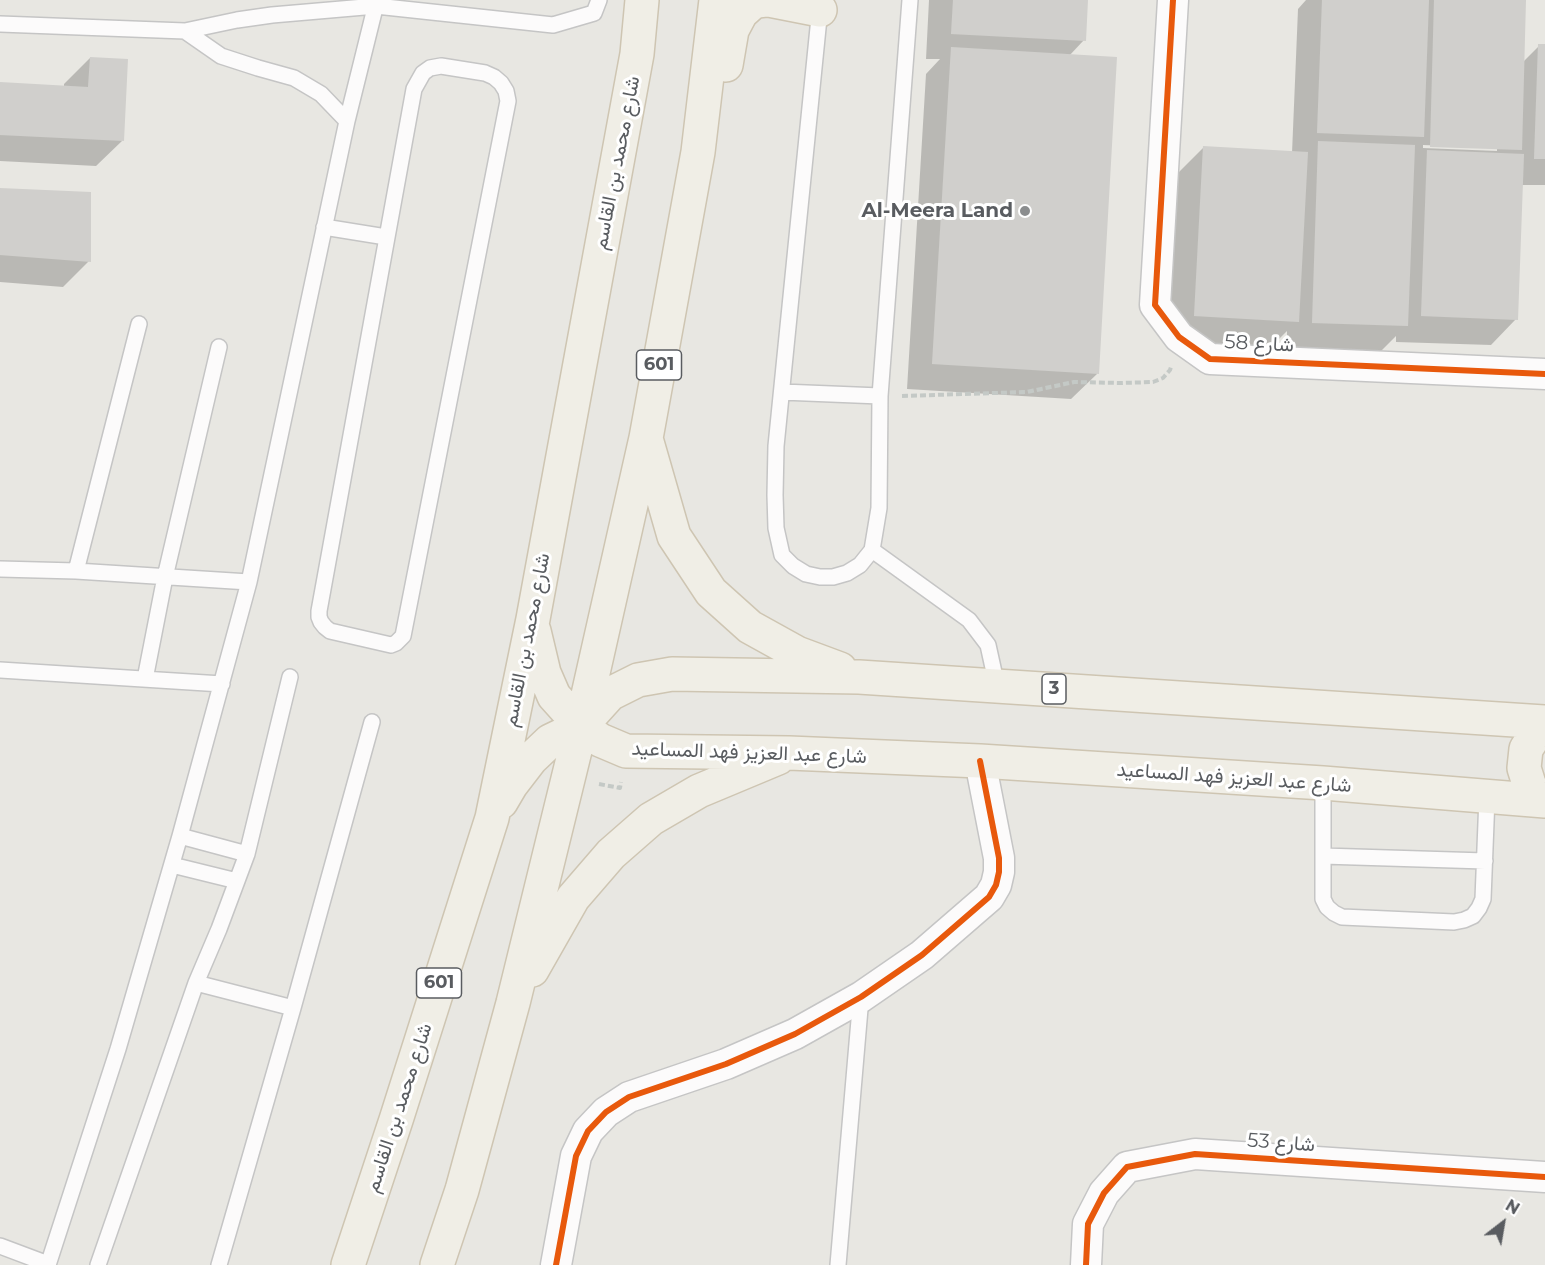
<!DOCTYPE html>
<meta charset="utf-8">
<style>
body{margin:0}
#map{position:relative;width:1545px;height:1265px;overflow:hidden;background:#e8e7e2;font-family:Montserrat,sans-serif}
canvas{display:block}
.north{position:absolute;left:1473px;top:1193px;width:60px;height:60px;-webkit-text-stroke:4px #fff;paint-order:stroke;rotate:31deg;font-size:16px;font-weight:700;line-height:24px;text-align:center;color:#595c60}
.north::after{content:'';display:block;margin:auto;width:21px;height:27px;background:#595c60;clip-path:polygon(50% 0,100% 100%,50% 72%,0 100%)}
</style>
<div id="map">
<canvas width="1545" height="1265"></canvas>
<div class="north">N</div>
</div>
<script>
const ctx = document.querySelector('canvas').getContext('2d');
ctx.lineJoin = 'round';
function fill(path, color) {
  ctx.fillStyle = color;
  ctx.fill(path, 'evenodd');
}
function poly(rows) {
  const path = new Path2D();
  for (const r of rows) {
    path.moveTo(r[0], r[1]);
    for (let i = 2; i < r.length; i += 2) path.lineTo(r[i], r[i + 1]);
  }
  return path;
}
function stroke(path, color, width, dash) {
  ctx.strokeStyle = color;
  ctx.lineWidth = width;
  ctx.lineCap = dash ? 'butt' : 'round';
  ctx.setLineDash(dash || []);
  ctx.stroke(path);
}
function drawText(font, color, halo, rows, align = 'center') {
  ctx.font = font + ' Montserrat,Vazirmatn,sans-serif';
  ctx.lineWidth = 6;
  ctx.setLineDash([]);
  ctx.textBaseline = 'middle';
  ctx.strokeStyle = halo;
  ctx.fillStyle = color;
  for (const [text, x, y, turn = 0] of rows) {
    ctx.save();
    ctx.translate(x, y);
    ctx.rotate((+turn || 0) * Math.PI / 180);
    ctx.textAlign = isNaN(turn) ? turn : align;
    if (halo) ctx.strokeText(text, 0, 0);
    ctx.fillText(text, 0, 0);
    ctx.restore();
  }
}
fill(poly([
 [929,0,1086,0,1084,40,1069,56,1097,374,1071,399,907,389,926,74,940,59,926,59],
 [1306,0,1524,0,1523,62,1539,46,1545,46,1545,185,1521,185,1516,319,1491,345,1396,342,1396,336,1381,351,1287,348,1287,331,1271,347,1169,341,1178,173,1204,147,1292,153,1298,9],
 [1423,145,1497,148,1497,151,1423,148],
 [90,58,122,141,96,166,0,161,0,83,64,87,64,84],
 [0,189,89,261,63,287,0,282]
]), '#0003');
fill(poly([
 [953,0,1088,0,1086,41,951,34],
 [1322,0,1429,0,1424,137,1317,133],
 [1434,0,1526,0,1522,150,1430,147],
 [1538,44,1545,44,1545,159,1534,159],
 [951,47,1117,57,1099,374,932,364],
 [90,57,128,59,124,141,0,135,0,82,88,87],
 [1318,141,1415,145,1408,326,1312,323],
 [1203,146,1308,152,1299,322,1194,316],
 [1427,150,1524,154,1518,320,1421,316],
 [0,188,91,192,91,262,0,255]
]), '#d0cfcc');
const service = poly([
 [820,8,776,446,775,495,776,528,782,555,793,566,806,574,820,577,833,577,847,573,860,565,872,550,879,508,880,396,910,0],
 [0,24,185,31,237,20,272,15,376,6,553,25,594,13,599,0],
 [185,31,221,56,258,68,294,78,321,94,347,121],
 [441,66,485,73,494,77,501,83,506,91,508,101,403,636,396,643,391,645,330,631,325,627,321,622,319,617,319,611,414,89,423,73,430,68,441,66],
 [324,227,386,237],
 [782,392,880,396],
 [872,550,969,620,988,645,997,686],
 [0,569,76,571,249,582],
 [76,571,139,324],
 [0,670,222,684],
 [145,679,165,577,219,347],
 [1323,783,1323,899,1327,907,1334,913,1342,917,1454,922,1464,920,1473,916,1479,908,1483,899,1487,797],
 [180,836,247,854],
 [1323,856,1485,861],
 [172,865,237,881],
 [196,983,293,1008],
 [0,1246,48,1264],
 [48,1265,118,1049,180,836,249,582,347,121,377,0],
 [98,1265,196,983,219,929,247,854,290,677],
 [219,1265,293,1008,372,722],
 [838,1265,861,997]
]);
const minor = poly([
 [1173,0,1155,305,1179,337,1210,359,1545,374],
 [556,1265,576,1156,588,1131,606,1112,629,1097,726,1064,795,1034,861,997,922,955,989,897,996,885,999,872,999,858,980,761],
 [1086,1265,1088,1224,1104,1193,1127,1167,1195,1154,1545,1177]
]);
const primary = poly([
 [769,0,820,10],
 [726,65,732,30,741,13,751,4,757,1,766,0],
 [647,442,674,536,711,592,750,627,797,653,840,669],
 [534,631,544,673,554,696,581,726,600,740,626,751,789,753,980,761,1323,783,1545,801],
 [1544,801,1530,787,1524,768,1526,749,1537,732,1545,728],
 [501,802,511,785,531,759,550,741,581,726,610,694,638,680,672,674,859,677,1545,722],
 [532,970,573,898,611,854,651,819,699,791,778,758],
 [348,1265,396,1120,492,818,533,619,637,54,642,0],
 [437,1265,462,1190,513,1003,581,726,646,438,698,152,716,0]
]);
stroke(service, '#c5c5c5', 18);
stroke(minor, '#c5c5c5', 33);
stroke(primary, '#cec5b2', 36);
stroke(poly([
 [902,396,1027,392,1074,382,1121,383,1153,382,1163,378,1170,370,1171,367],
 [599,784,620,788,621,782]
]), '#c4c9c6', 4, [6, 3]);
stroke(service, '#fcfbfb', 15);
stroke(minor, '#fcfbfb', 30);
stroke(primary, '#f0eee6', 33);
stroke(poly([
 [1173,0,1155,305,1179,337,1210,359,1545,374],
 [556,1265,576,1156,588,1131,606,1112,629,1097,726,1064,795,1034,861,997,922,955,989,897,996,885,999,872,999,858,980,761],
 [1086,1265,1088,1224,1104,1193,1127,1167,1195,1154,1545,1177]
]), '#e8590c', 6);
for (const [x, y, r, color] of [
 [1025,211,6,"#8b8d8e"]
]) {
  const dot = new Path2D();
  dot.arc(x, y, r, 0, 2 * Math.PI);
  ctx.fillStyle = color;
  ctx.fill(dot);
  stroke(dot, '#fff', 2);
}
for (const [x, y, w] of [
 [659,365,45],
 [1054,689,24],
 [439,983,45]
]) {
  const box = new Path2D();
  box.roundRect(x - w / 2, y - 15, w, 30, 4.5);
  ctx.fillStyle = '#fff';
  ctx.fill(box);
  stroke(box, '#595c60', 1.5);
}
drawText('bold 18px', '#595c60', null, [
 ["601",659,365],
 ["3",1054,689],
 ["601",439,983]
]);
drawText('20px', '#595c60', '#fff', [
 ["شارع محمد بن القاسم",617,163,-79],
 ["شارع 58",1259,344,3],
 ["شارع محمد بن القاسم",527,640,-79],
 ["شارع عبد العزيز فهد المساعيد",749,753,2],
 ["شارع عبد العزيز فهد المساعيد",1234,778,4],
 ["شارع محمد بن القاسم",399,1108,-72],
 ["شارع 53",1281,1143,4]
]);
drawText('bold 20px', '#595c60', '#fff', [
 ["Al-Meera Land",1013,211]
], 'right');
</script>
